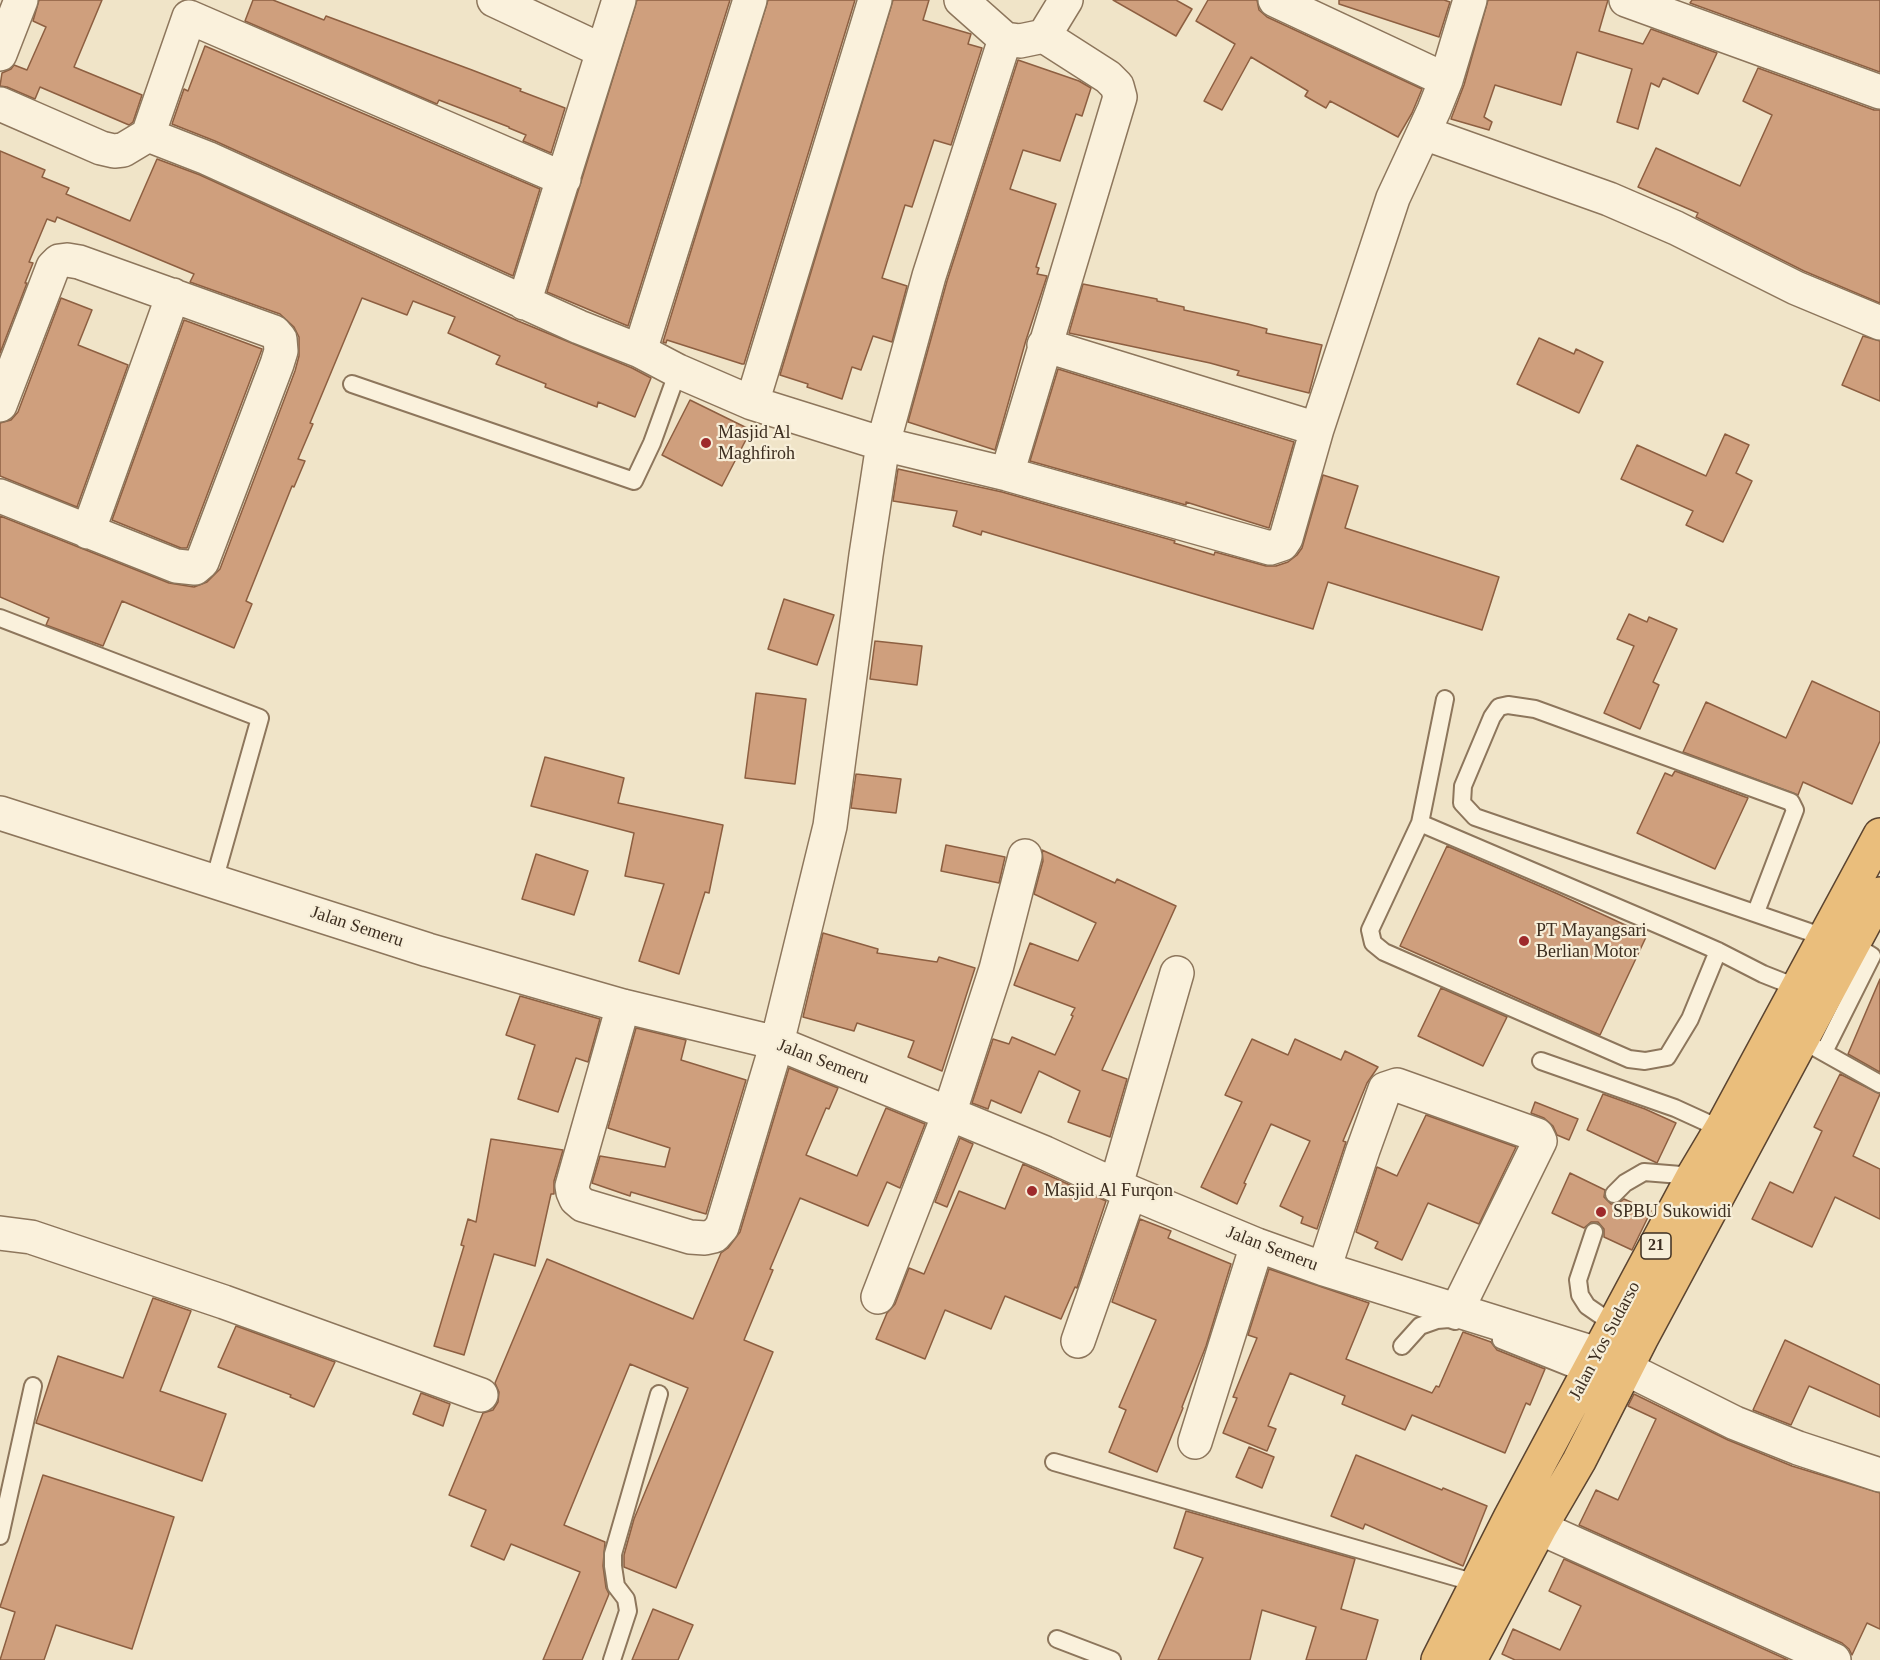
<!DOCTYPE html>
<style>
body{margin:0}
canvas{display:block;background:#f0e4c8}
</style>
<canvas width="1880" height="1660"></canvas>
<script>
const ctx = document.querySelector('canvas').getContext('2d');
ctx.lineJoin = 'round';
function fill(path, color) {
  ctx.fillStyle = color;
  ctx.fill(path, 'evenodd');
}
function poly(rows) {
  const path = new Path2D();
  for (const r of rows) {
    path.moveTo(r[0], r[1]);
    for (let i = 2; i < r.length; i += 2) path.lineTo(r[i], r[i + 1]);
  }
  return path;
}
function stroke(path, color, width, dash) {
  ctx.strokeStyle = color;
  ctx.lineWidth = width;
  ctx.lineCap = dash ? 'butt' : 'round';
  ctx.setLineDash(dash || []);
  ctx.stroke(path);
}
function drawText(font, color, halo, rows, align = 'center') {
  ctx.font = font + ' "Times New Roman",serif';
  ctx.lineWidth = 4.5;
  ctx.setLineDash([]);
  ctx.textBaseline = 'middle';
  ctx.strokeStyle = halo;
  ctx.fillStyle = color;
  for (const [text, x, y, turn = 0] of rows) {
    ctx.save();
    ctx.translate(x, y);
    ctx.rotate((+turn || 0) * Math.PI / 180);
    ctx.textAlign = isNaN(turn) ? turn : align;
    if (halo) ctx.strokeText(text, 0, 0);
    ctx.fillText(text, 0, 0);
    ctx.restore();
  }
}
const building = poly([
 [39,0,102,0,74,67,142,95,133,122,129,125,40,87,35,99,7,87,0,86,2,73,11,69,14,65,27,70,46,27,33,21,39,0],
 [253,0,273,0,324,20,326,16,472,70,521,89,520,91,565,108,551,153,523,141,526,135,509,128,509,127,439,100,437,104,245,21,253,0],
 [637,0,730,0,628,326,547,292,637,0],
 [768,0,855,0,744,364,742,364,667,340,666,343,663,342,768,0],
 [893,0,929,0,923,20,971,34,968,44,982,48,951,145,934,140,912,207,905,205,882,278,907,286,892,342,873,336,861,370,852,367,842,399,807,387,808,384,780,375,893,0],
 [1113,0,1176,0,1192,9,1176,36,1113,0],
 [1208,0,1257,0,1259,10,1267,17,1422,89,1412,113,1398,137,1330,101,1326,108,1305,96,1308,91,1251,57,1222,110,1204,101,1235,44,1196,21,1208,0],
 [1339,0,1444,0,1450,2,1439,37,1339,4,1339,0],
 [1488,0,1608,0,1599,31,1643,44,1651,29,1717,53,1698,94,1663,78,1659,87,1651,83,1638,129,1617,122,1632,69,1577,52,1561,105,1495,85,1484,117,1492,122,1489,130,1451,119,1464,85,1488,0],
 [1692,0,1880,0,1880,72,1690,3,1692,0],
 [205,46,540,189,513,276,215,141,172,124,184,89,188,91,205,46],
 [1018,60,1079,81,1091,88,1082,116,1076,114,1060,161,1023,150,1010,189,1056,204,1036,267,1039,268,1037,274,1047,276,1026,340,995,450,908,422,947,281,1018,60],
 [1758,68,1874,110,1880,110,1880,303,1804,271,1696,217,1698,213,1638,187,1656,148,1740,186,1772,115,1743,101,1758,68],
 [0,151,45,170,42,177,69,188,66,194,130,221,157,159,200,175,518,321,632,368,651,378,635,417,598,402,597,407,545,387,546,384,496,364,500,356,448,333,455,317,413,301,407,315,362,298,310,423,313,424,298,459,305,461,294,487,292,486,246,601,252,604,234,648,122,601,103,646,46,625,49,618,0,597,0,516,169,583,194,587,207,582,220,569,295,371,299,356,299,337,294,327,280,314,190,282,194,274,57,217,55,222,47,219,29,262,33,263,25,283,27,283,0,353,0,151],
 [1083,284,1157,299,1157,301,1184,307,1184,310,1248,324,1267,329,1266,333,1322,345,1309,393,1237,375,1239,371,1210,363,1069,333,1083,284],
 [61,298,92,310,78,345,128,365,77,507,0,476,0,423,11,420,18,412,61,298],
 [184,320,262,349,187,548,181,548,112,520,184,320],
 [1863,336,1880,341,1880,401,1842,385,1863,336],
 [1539,338,1574,354,1576,349,1603,362,1579,413,1517,384,1539,338],
 [1058,369,1294,442,1269,528,1186,502,1186,505,1030,461,1058,369],
 [690,400,751,430,722,486,662,455,690,400],
 [1725,434,1749,445,1736,473,1752,481,1723,542,1686,525,1693,511,1621,479,1637,445,1706,476,1725,434],
 [898,469,1002,492,1175,541,1174,543,1214,555,1215,552,1266,566,1276,566,1288,562,1297,555,1302,548,1323,475,1358,486,1345,528,1499,577,1482,630,1328,582,1313,629,982,531,981,535,953,526,957,511,893,501,898,469],
 [784,599,834,615,817,665,768,649,784,599],
 [1629,614,1647,622,1649,617,1677,629,1653,682,1659,685,1640,729,1604,713,1634,646,1617,639,1629,614],
 [875,641,922,646,917,685,870,679,875,641],
 [1812,681,1880,712,1880,741,1852,804,1803,782,1798,795,1683,752,1706,702,1786,738,1812,681],
 [756,693,806,699,795,784,745,778,756,693],
 [545,757,624,778,618,803,723,825,709,893,705,892,679,974,639,961,664,884,625,876,634,833,531,806,545,757],
 [1675,771,1748,798,1715,869,1637,833,1665,773,1672,776,1675,771],
 [856,774,901,779,896,813,851,808,856,774],
 [946,845,1005,857,999,883,941,871,946,845],
 [1447,846,1558,894,1647,935,1600,1035,1400,946,1447,846],
 [1042,850,1115,883,1117,879,1176,906,1102,1070,1127,1079,1110,1137,1068,1122,1080,1091,1039,1071,1021,1113,991,1100,988,1109,972,1103,993,1039,1009,1044,1012,1037,1055,1055,1073,1016,1071,1015,1075,1008,1014,985,1030,943,1078,961,1096,923,1034,894,1043,861,1042,850],
 [536,854,588,871,574,915,522,899,536,854],
 [823,933,878,949,877,953,937,962,939,957,975,968,942,1071,908,1057,914,1041,857,1023,854,1031,803,1017,823,933],
 [1880,979,1880,1072,1848,1054,1880,979],
 [1441,988,1507,1017,1483,1066,1418,1036,1441,988],
 [520,996,600,1019,588,1062,576,1058,558,1112,518,1099,535,1045,506,1035,520,996],
 [636,1028,686,1040,681,1060,746,1080,706,1214,631,1192,630,1196,592,1183,600,1156,665,1167,670,1148,608,1128,636,1028],
 [1252,1039,1288,1055,1295,1039,1341,1060,1345,1051,1378,1067,1367,1083,1343,1141,1346,1142,1317,1229,1301,1223,1303,1217,1280,1206,1310,1141,1271,1124,1244,1183,1246,1184,1237,1204,1201,1187,1242,1102,1225,1095,1252,1039],
 [789,1068,838,1088,829,1109,826,1108,806,1155,857,1176,886,1108,925,1124,900,1188,887,1182,868,1226,800,1198,770,1269,773,1270,744,1340,773,1352,676,1588,624,1567,624,1555,634,1519,688,1388,630,1364,564,1525,605,1542,603,1566,606,1588,609,1594,582,1660,543,1660,580,1572,511,1544,504,1560,471,1546,486,1510,449,1495,483,1413,493,1410,498,1402,499,1392,495,1383,547,1259,693,1319,721,1253,728,1248,740,1232,789,1068],
 [1840,1074,1880,1094,1853,1156,1880,1169,1880,1219,1835,1197,1812,1247,1752,1219,1770,1182,1793,1193,1822,1131,1814,1127,1840,1074],
 [1603,1094,1645,1109,1676,1123,1657,1163,1587,1130,1603,1094],
 [1535,1102,1578,1119,1569,1140,1557,1135,1553,1126,1544,1118,1531,1113,1535,1102],
 [1426,1115,1516,1147,1479,1224,1428,1203,1402,1260,1375,1248,1378,1242,1356,1232,1377,1167,1397,1176,1426,1115],
 [960,1138,973,1144,947,1207,935,1202,960,1138],
 [491,1139,563,1150,554,1181,554,1194,551,1194,535,1266,494,1254,464,1355,434,1346,464,1246,461,1245,468,1219,476,1222,491,1139],
 [1023,1164,1106,1201,1077,1288,1075,1287,1061,1319,1005,1296,991,1329,945,1310,925,1359,876,1339,887,1313,895,1304,909,1268,924,1274,959,1191,1005,1209,1023,1164],
 [1570,1173,1605,1190,1604,1197,1611,1204,1617,1204,1624,1199,1651,1211,1632,1250,1604,1237,1604,1229,1598,1222,1591,1222,1584,1228,1552,1213,1570,1173],
 [1140,1219,1171,1231,1168,1238,1231,1264,1206,1346,1182,1407,1183,1408,1157,1472,1109,1452,1126,1410,1119,1407,1156,1320,1112,1302,1140,1219],
 [1269,1269,1369,1303,1346,1359,1432,1393,1436,1386,1439,1387,1463,1332,1491,1342,1497,1350,1545,1369,1530,1405,1526,1403,1505,1453,1412,1415,1405,1430,1342,1404,1345,1396,1290,1373,1268,1426,1276,1429,1267,1451,1223,1433,1237,1398,1233,1397,1257,1338,1248,1335,1269,1269],
 [153,1298,191,1311,160,1391,226,1414,202,1481,36,1423,58,1356,123,1378,153,1298],
 [236,1326,335,1362,314,1407,290,1397,291,1395,218,1367,236,1326],
 [1785,1340,1880,1385,1880,1417,1809,1386,1791,1425,1753,1410,1785,1340],
 [421,1393,450,1404,443,1426,413,1414,421,1393],
 [1634,1394,1728,1440,1792,1466,1880,1493,1880,1629,1867,1623,1852,1655,1849,1649,1842,1643,1579,1525,1596,1490,1618,1500,1656,1419,1628,1406,1634,1394],
 [1249,1447,1274,1457,1262,1488,1236,1477,1249,1447],
 [1356,1455,1442,1490,1443,1488,1487,1506,1463,1566,1365,1524,1363,1529,1331,1516,1356,1455],
 [43,1475,174,1517,132,1649,56,1625,44,1660,0,1660,15,1612,0,1607,43,1475],
 [1186,1511,1355,1559,1341,1609,1378,1620,1366,1660,1306,1660,1316,1627,1262,1610,1250,1660,1158,1660,1203,1558,1174,1548,1186,1511],
 [1564,1559,1788,1660,1515,1660,1502,1654,1513,1629,1560,1650,1581,1606,1549,1591,1564,1559],
 [653,1609,693,1625,678,1660,632,1660,653,1609]
]);
fill(building, '#cf9f7d');
stroke(building, '#8d5f41', 1.5);
const service = poly([
 [352,384,634,481,652,443,678,371],
 [0,618,260,718,214,881],
 [1420,823,1445,699],
 [1756,912,1795,810,1791,802,1535,709,1508,705,1499,707,1492,717,1463,786,1462,803,1475,817,1824,937],
 [1718,951,1690,1019,1667,1057,1645,1061,1629,1059,1384,952,1373,943,1370,930,1420,823,1668,929,1718,951,1763,974,1796,987],
 [1816,1048,1880,1084],
 [1824,1052,1872,956,1853,944],
 [1541,1061,1675,1108,1721,1129],
 [1614,1194,1625,1183,1644,1172,1693,1176],
 [1594,1232,1578,1280,1580,1295,1587,1306,1619,1328],
 [1501,1340,1586,1374],
 [1402,1346,1420,1326,1437,1320,1449,1319,1455,1321],
 [1054,1462,1476,1583],
 [0,1536,33,1386],
 [1057,1639,1112,1660],
 [612,1660,628,1611,626,1599,616,1586,613,1566,613,1554,659,1394]
]);
const minor = poly([
 [494,0,603,51],
 [961,0,1005,39],
 [1275,0,1446,80],
 [1626,0,1880,92],
 [0,54,21,0],
 [0,104,101,148,114,151,123,150,148,135,207,158,579,327,640,351,678,371,752,403,883,444,1007,474,1270,548,1282,544,1286,538,1317,429,1393,198,1434,110,1446,80,1470,0],
 [1424,133,1609,199,1676,228,1796,288,1880,323],
 [148,135,189,17,564,179],
 [524,303,619,0],
 [1044,345,1317,429],
 [640,351,750,0],
 [752,403,875,0],
 [0,405,53,267,59,261,67,260,79,262,274,332,280,339,281,351,277,364,202,562,195,568,176,566,0,496],
 [1007,474,1120,97,1117,86,1108,77,1044,36],
 [88,532,173,295],
 [0,813,428,950,623,1006,777,1043,1045,1153,1130,1192,1257,1245,1324,1269,1597,1354,1735,1423,1798,1448,1880,1475],
 [623,1006,572,1186,573,1192,576,1199,583,1205,690,1237,705,1238,714,1236,722,1227,777,1043,830,826,866,555,883,444,929,276,1005,39,1020,41,1044,36,1066,0],
 [1116,1185,1177,973],
 [0,1233,31,1237,224,1302,481,1395],
 [1324,1269,1363,1150,1385,1089,1397,1085,1537,1135,1540,1141,1457,1310],
 [878,1297,949,1114,996,969,1025,856],
 [1078,1341,1130,1192],
 [1195,1442,1257,1245],
 [1540,1528,1834,1660]
]);
const trunk = poly([
 [1438,1660,1511,1516,1693,1176,1721,1129,1880,835],
 [1470,1660,1540,1528,1579,1461,1641,1339,1880,894]
]);
stroke(service, '#8d765c', 20);
stroke(minor, '#8d765c', 36);
stroke(trunk, '#5b4430', 36);
stroke(service, '#faf1dc', 16);
stroke(minor, '#faf1dc', 33);
stroke(trunk, '#eabe7c', 33);
for (const [x, y, r, color] of [
 [706,443,6,"#9e2a2b"],
 [1524,941,6,"#9e2a2b"],
 [1032,1191,6,"#9e2a2b"],
 [1601,1212,6,"#9e2a2b"]
]) {
  const dot = new Path2D();
  dot.arc(x, y, r, 0, 2 * Math.PI);
  ctx.fillStyle = color;
  ctx.fill(dot);
  stroke(dot, '#f7eed8', 2);
}
for (const [x, y, w] of [
 [1656,1246,30]
]) {
  const box = new Path2D();
  box.roundRect(x - w / 2, y - 13, w, 26, 4.5);
  ctx.fillStyle = '#f7eed8';
  ctx.fill(box);
  stroke(box, '#3d2e20', 1.5);
}
drawText('bold 16px', '#3d2e20', null, [
 ["21",1656,1246]
]);
drawText('18px', '#3d2e20', '#f7eed8', [
 ["Masjid Al",718,433],
 ["Maghfiroh",718,454],
 ["PT Mayangsari",1536,931],
 ["Berlian Motor",1536,952],
 ["Masjid Al Furqon",1044,1191],
 ["SPBU Sukowidi",1613,1212]
], 'left');
drawText('18px', '#3d2e20', '#f7eed8', [
 ["Jalan Semeru",357,927,18],
 ["Jalan Semeru",823,1062,21],
 ["Jalan Semeru",1272,1249,21],
 ["Jalan Yos Sudarso",1605,1341,-62]
]);
</script>
